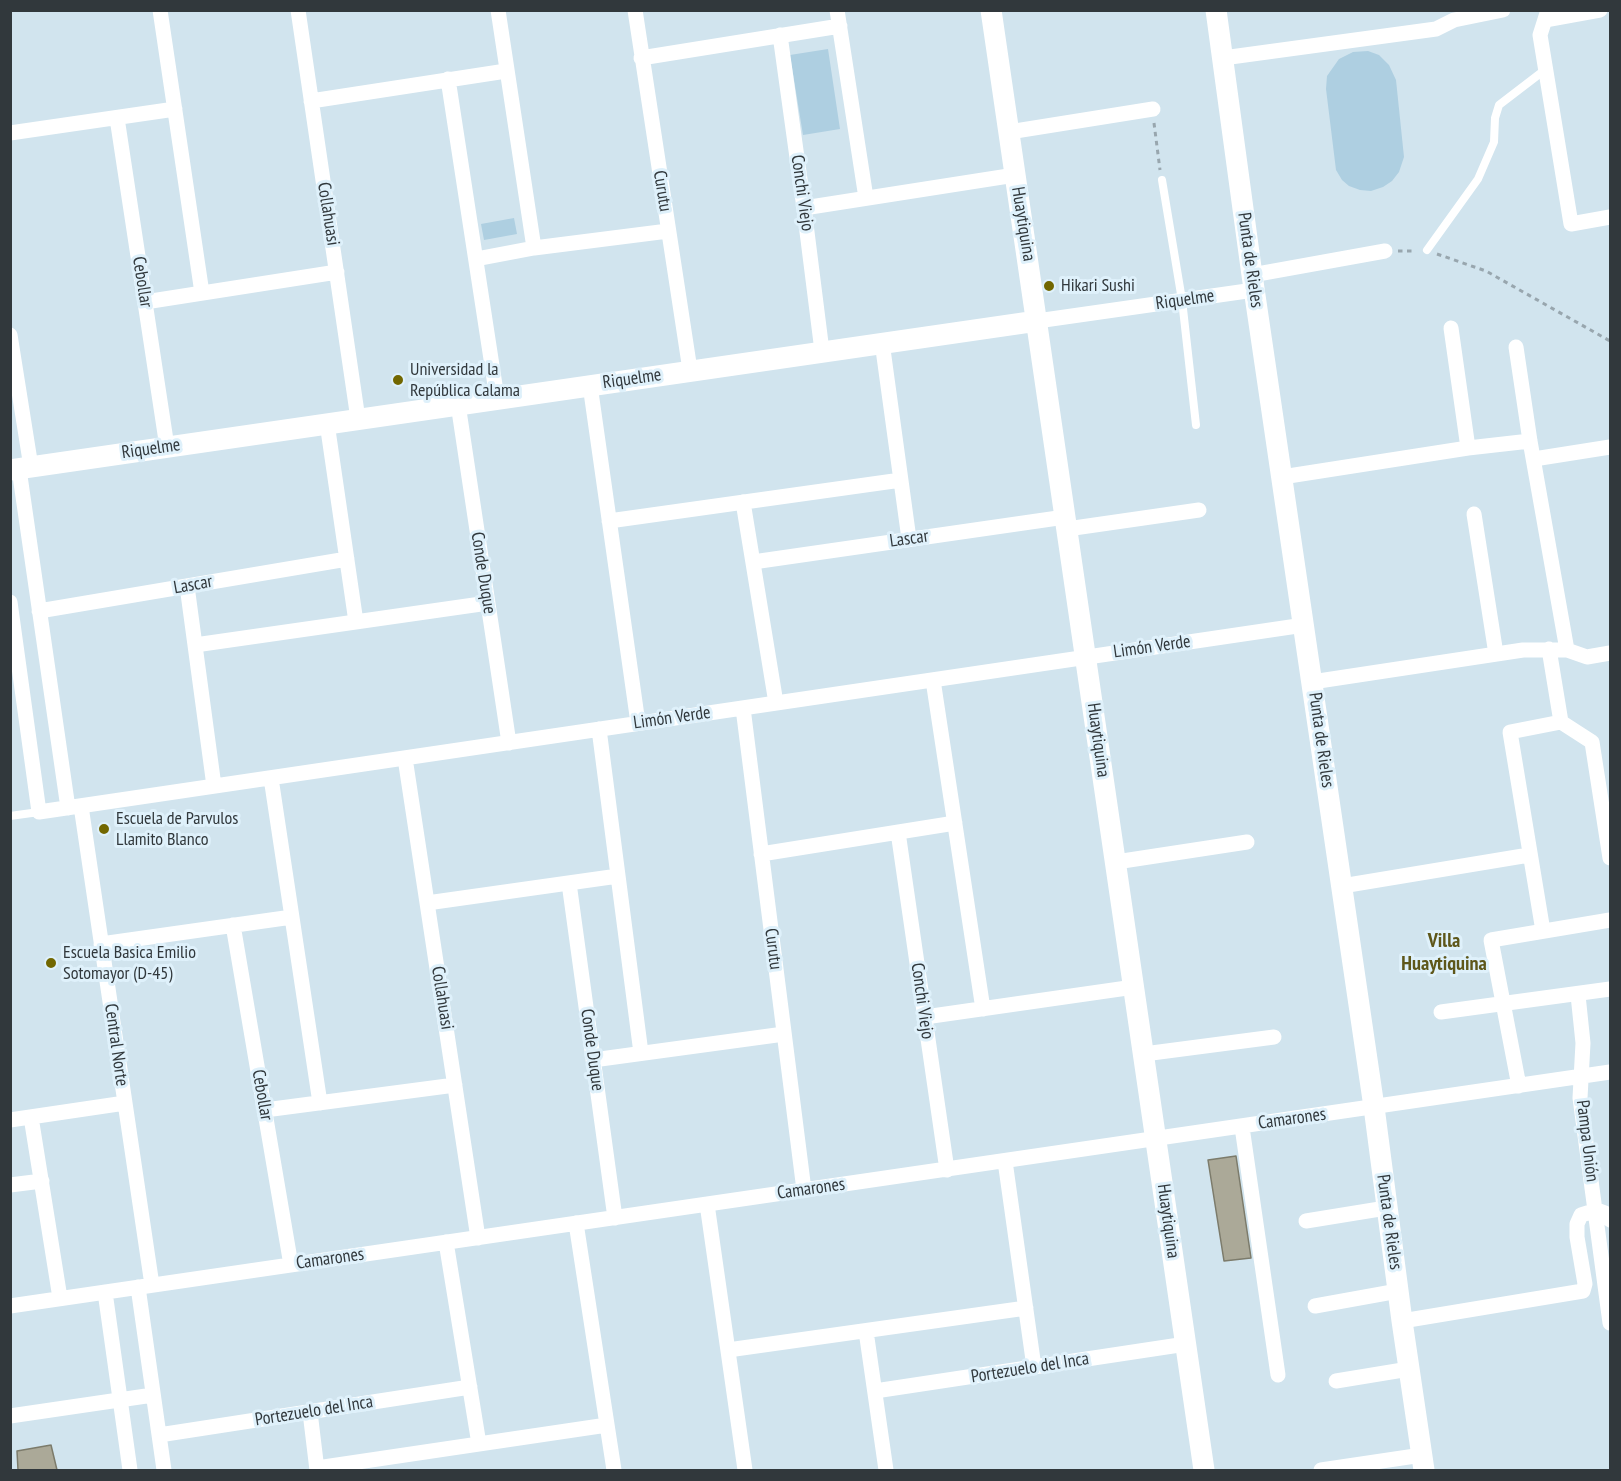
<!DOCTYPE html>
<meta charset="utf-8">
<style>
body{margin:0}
#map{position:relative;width:1621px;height:1481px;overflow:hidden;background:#d1e4ee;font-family:"PT Sans Narrow",sans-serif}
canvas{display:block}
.frame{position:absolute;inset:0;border:12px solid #31383c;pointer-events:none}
</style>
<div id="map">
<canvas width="1621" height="1481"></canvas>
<div class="frame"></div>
</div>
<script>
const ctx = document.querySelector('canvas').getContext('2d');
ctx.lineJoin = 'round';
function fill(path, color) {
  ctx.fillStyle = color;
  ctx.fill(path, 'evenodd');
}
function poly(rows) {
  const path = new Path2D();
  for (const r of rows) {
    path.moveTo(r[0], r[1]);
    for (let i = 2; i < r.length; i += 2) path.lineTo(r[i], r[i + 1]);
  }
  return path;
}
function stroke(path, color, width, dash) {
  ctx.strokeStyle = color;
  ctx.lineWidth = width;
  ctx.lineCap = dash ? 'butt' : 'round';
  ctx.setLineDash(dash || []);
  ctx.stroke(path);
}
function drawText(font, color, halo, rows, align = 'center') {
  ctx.font = font + ' "PT Sans Narrow",sans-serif';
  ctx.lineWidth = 6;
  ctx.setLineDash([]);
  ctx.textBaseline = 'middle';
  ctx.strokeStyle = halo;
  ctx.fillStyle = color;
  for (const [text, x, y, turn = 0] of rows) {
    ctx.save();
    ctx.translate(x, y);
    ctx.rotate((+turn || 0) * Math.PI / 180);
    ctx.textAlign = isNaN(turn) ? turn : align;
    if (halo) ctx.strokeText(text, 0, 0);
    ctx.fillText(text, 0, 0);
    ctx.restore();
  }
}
fill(poly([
 [828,49,840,129,803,135,790,55],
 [1368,51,1379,55,1389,65,1396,80,1404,157,1399,172,1392,181,1383,187,1371,191,1360,190,1349,186,1342,180,1336,170,1326,89,1327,76,1339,59,1353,52],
 [514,218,517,234,484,240,481,224]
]), '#aecfe1');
const building = poly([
 [1236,1156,1251,1258,1224,1261,1208,1160,1236,1156],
 [51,1445,57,1470,18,1470,17,1451,51,1445]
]);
fill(building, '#aba998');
stroke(building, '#7c7b6b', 1.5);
stroke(poly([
 [1154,123,1160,170],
 [1398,251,1416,251],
 [1437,254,1486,271,1610,341]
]), '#98a6ae', 3, [4.5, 4.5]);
stroke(poly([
 [1162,180,1182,300,1196,425],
 [1427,250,1478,179,1494,142,1495,118,1499,105,1546,69],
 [10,816,39,812]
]), '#fff', 8);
stroke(poly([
 [160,10,202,293],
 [298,10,358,419],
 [498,10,534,248],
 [635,10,690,370],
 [837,10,866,198],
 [1548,10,1540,35,1571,224,1610,217],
 [1545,20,1600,10],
 [780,35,804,208,822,351],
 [641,58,840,26],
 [1223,58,1436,29,1454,20,1503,10],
 [448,79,497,398],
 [311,101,506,71],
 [117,118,167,447],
 [1009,132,1153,109],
 [10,133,175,109],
 [804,208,1015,175],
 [476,259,534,248,668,231],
 [1252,275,1385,251],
 [145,302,337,272],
 [1037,321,1254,290],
 [1451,328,1468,448],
 [10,335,31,467],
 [882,342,909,539],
 [1516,347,1530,441,1567,650],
 [590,385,638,723],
 [458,404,509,743],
 [327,423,356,622],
 [1534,459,1610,447],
 [19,469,68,808],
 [1282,477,1468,448,1530,441],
 [743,502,776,703],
 [1474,514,1496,654],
 [609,521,901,480],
 [1067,529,1199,510],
 [753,562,1065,517],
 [187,586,214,786],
 [10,602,39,812,1304,625],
 [39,611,347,559],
 [195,645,488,603],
 [1549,649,1561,722],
 [933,680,983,1009],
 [1312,682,1523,650,1567,650,1587,657,1610,653],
 [743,708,804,1190],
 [599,729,641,1053],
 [405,758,478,1238],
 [271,778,320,1103],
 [81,806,152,1285],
 [898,832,947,1170],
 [761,854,955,823],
 [1116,862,1247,842],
 [569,883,615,1218],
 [1342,886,1529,855],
 [427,903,618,876],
 [233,925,291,1265],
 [1543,931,1510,732,1561,722,1592,742,1610,858],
 [101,944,292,917],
 [1578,995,1583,1043,1580,1098,1610,1323],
 [1441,1012,1610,989],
 [925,1017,1134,987],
 [1144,1054,1274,1037],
 [593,1060,784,1034],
 [1519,1086,1491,940,1610,920],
 [265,1110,455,1085],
 [31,1117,60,1298],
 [10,1120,125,1103],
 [1242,1127,1278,1375],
 [1005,1161,1034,1367],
 [10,1185,42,1181],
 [707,1204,745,1470],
 [1306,1221,1386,1208],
 [576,1223,614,1470],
 [446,1242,479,1444],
 [138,1287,164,1470],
 [105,1292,130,1470],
 [10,1306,1610,1072],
 [1315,1306,1398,1291],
 [1402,1321,1583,1291,1585,1284,1577,1237,1577,1224,1581,1215,1597,1210,1605,1213,1610,1220],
 [866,1331,886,1470],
 [728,1350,1026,1308],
 [1336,1381,1409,1369],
 [875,1391,1186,1344],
 [310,1412,317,1470],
 [10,1416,153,1395],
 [159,1435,470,1387],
 [317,1468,607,1425],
 [1321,1470,1422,1455]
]), '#fff', 15);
stroke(poly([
 [991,10,1204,1470],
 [1216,10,1252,275,1374,1107,1402,1321,1424,1470],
 [10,470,1037,321]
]), '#fff', 21);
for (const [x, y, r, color] of [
 [1049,286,6,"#726700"],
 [398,380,6,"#726700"],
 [104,829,6,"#726700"],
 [51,963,6,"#726700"]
]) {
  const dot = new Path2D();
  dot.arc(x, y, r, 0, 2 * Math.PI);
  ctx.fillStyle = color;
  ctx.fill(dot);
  stroke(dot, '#dff1fb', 2);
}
drawText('18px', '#31383c', '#dff1fb', [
 ["Curutu",662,191,81],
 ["Conchi Viejo",802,193,82],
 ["Collahuasi",328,214,81],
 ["Huaytiquina",1023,224,81],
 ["Punta de Rieles",1250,260,82],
 ["Cebollar",142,282,81],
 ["Riquelme",1185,300,-8],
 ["Riquelme",632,379,-8],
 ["Riquelme",151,449,-8],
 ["Lascar",909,539,-8],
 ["Conde Duque",483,573,81],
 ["Lascar",193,585,-10],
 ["Limón Verde",1152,647,-8],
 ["Limón Verde",672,718,-8],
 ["Huaytiquina",1098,740,82],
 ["Punta de Rieles",1321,740,82],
 ["Curutu",773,949,83],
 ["Collahuasi",442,998,81],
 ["Conchi Viejo",922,1001,82],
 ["Central Norte",116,1045,82],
 ["Conde Duque",592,1050,82],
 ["Cebollar",262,1095,80],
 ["Camarones",1292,1119,-8],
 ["Pampa Unión",1587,1141,83],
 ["Camarones",811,1189,-8],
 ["Huaytiquina",1168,1221,82],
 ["Punta de Rieles",1389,1222,82],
 ["Camarones",330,1259,-8],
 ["Portezuelo del Inca",1030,1368,-9],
 ["Portezuelo del Inca",314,1411,-9]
]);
drawText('18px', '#31383c', '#dff1fb', [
 ["Hikari Sushi",1061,286],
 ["Universidad la",410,370],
 ["República Calama",410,391],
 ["Escuela de Parvulos",116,819],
 ["Llamito Blanco",116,840],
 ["Escuela Basica Emilio",63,953],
 ["Sotomayor (D-45)",63,974]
], 'left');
drawText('bold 20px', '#5e571a', '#dff1fb', [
 ["Villa",1444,941],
 ["Huaytiquina",1444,964]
]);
</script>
